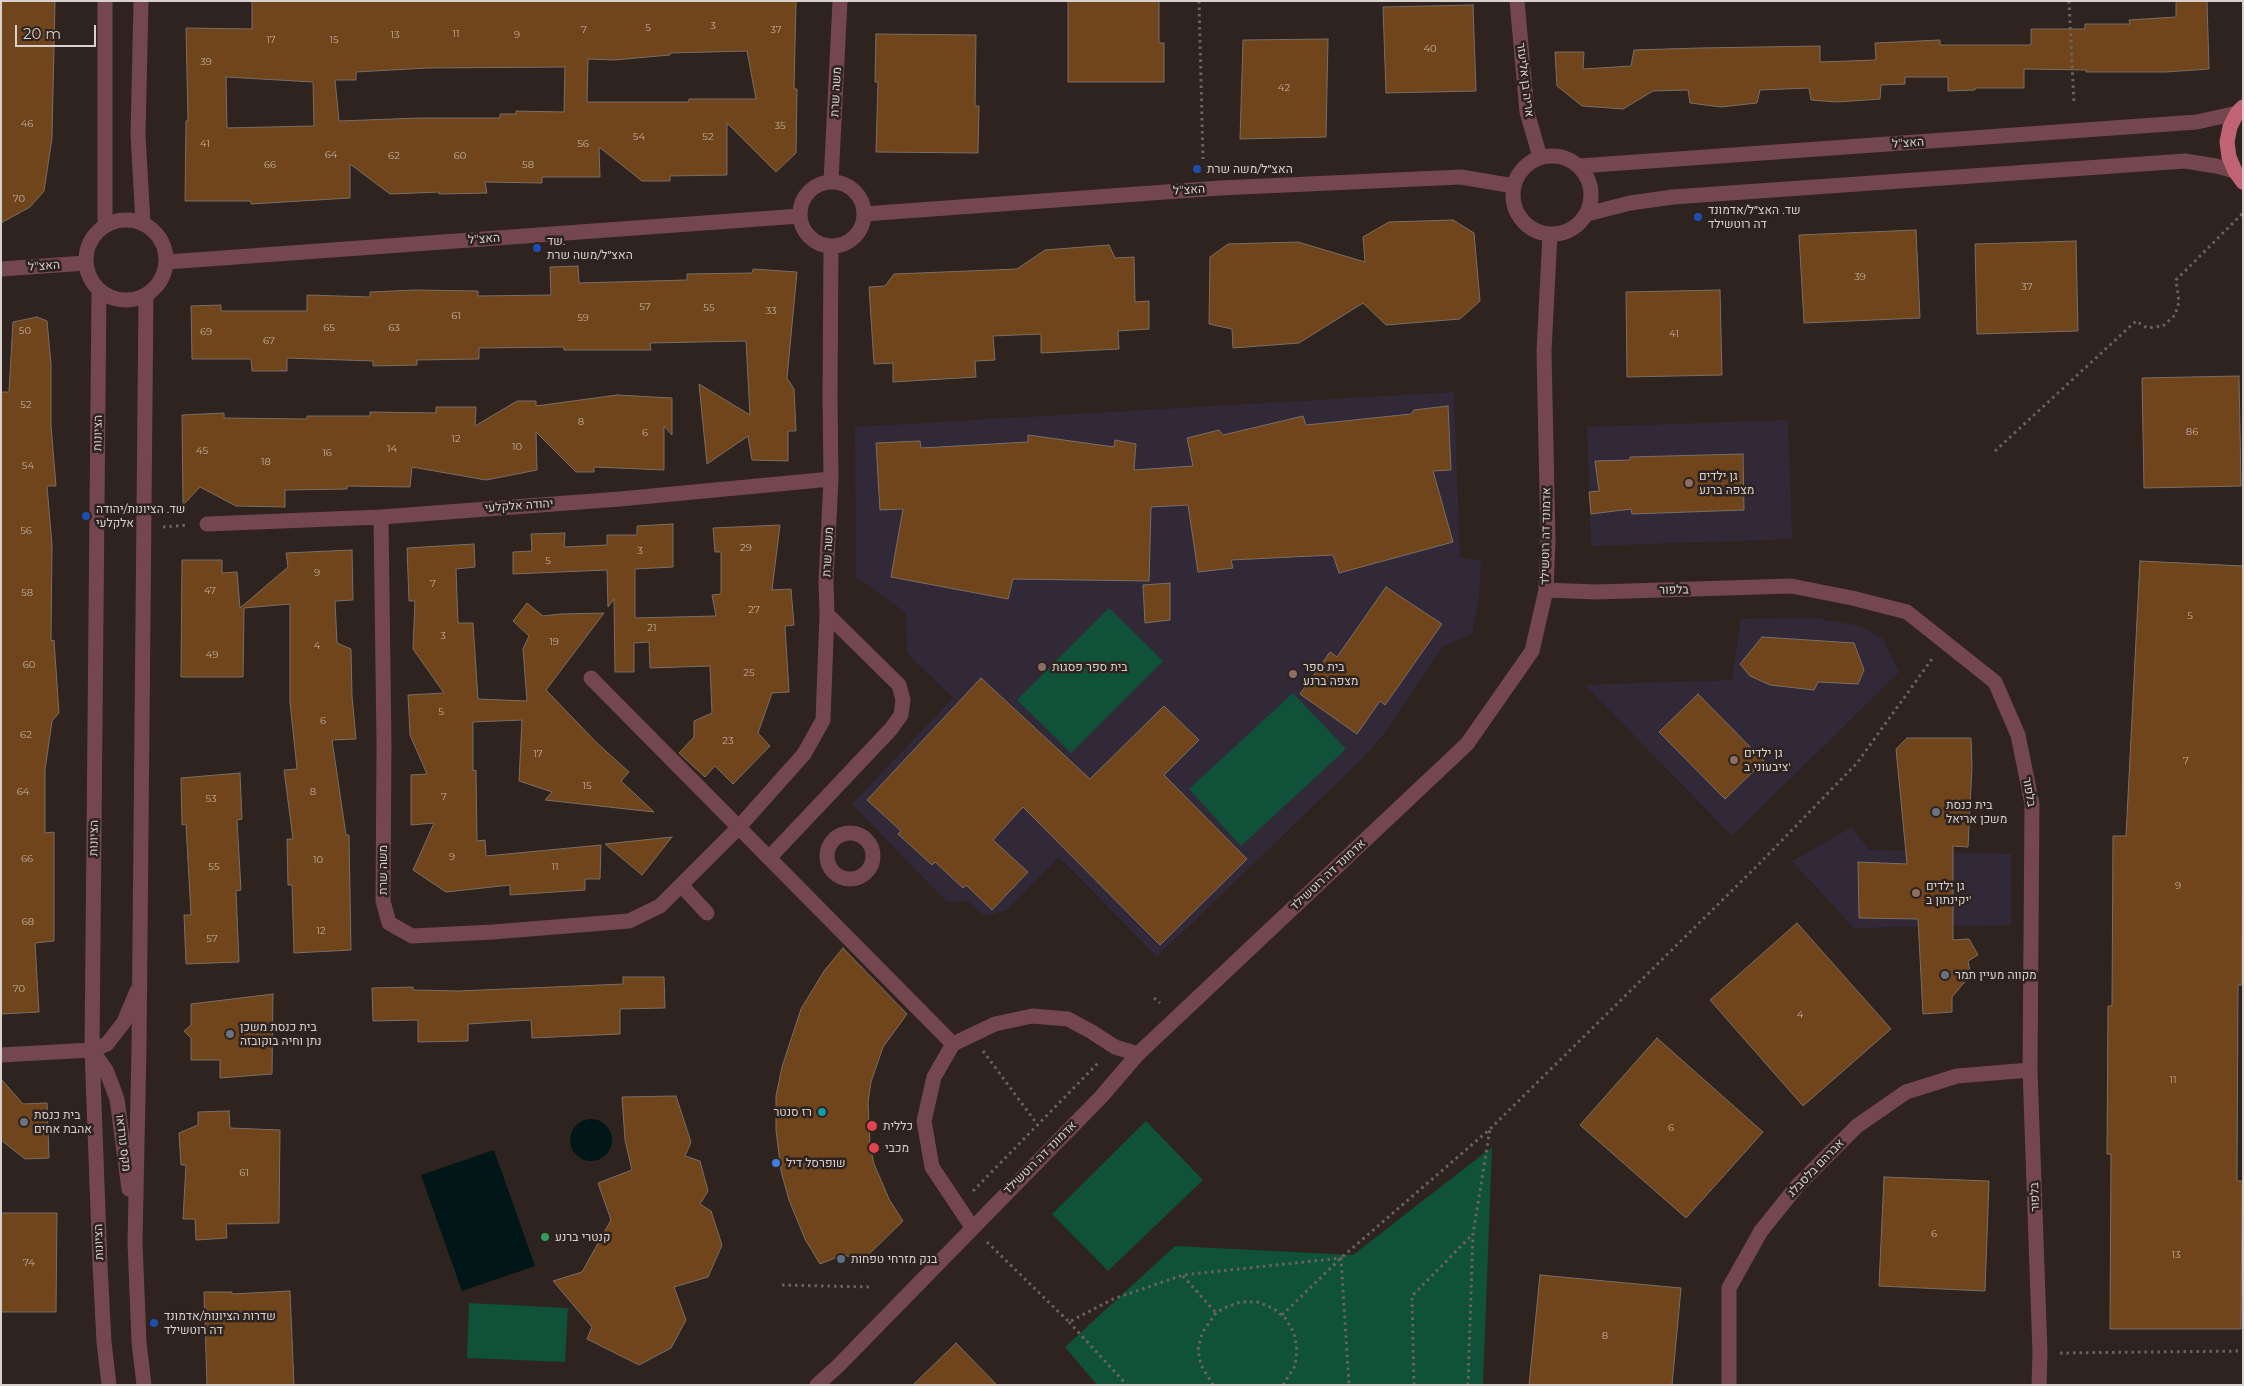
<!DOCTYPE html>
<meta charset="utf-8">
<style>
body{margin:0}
#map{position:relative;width:2244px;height:1386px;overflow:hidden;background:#2e231e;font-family:Montserrat,sans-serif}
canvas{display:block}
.frame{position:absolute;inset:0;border:2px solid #d8d1ce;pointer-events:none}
.scale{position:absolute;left:15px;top:25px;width:81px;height:22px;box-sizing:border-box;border:2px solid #d8d1ce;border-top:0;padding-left:6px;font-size:15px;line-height:18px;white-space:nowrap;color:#d8d1ce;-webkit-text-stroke:4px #2e231e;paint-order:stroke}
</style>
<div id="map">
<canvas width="2244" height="1386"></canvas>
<div class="frame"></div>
<div class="scale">20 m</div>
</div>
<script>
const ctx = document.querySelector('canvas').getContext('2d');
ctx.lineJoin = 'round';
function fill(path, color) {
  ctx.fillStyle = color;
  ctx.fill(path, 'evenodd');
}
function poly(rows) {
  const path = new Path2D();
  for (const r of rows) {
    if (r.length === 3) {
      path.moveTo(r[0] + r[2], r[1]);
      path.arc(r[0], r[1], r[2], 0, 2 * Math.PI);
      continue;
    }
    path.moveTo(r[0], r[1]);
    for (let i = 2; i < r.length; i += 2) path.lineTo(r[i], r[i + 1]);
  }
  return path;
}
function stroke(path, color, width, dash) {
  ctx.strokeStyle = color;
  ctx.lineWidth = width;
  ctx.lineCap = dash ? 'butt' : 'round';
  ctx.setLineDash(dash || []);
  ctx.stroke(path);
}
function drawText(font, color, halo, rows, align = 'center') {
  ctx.font = font + ' Montserrat,Heebo,sans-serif';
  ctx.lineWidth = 5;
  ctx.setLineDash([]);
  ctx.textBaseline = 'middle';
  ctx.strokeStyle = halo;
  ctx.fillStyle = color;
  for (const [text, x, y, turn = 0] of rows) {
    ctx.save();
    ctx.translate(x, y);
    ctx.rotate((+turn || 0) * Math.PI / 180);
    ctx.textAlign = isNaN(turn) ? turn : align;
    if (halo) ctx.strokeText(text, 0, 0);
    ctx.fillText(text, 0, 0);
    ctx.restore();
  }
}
fill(poly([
 [1454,392,1460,558,1481,560,1479,600,1472,634,1443,646,1384,734,1363,758,1157,957,1059,857,1007,910,983,916,968,901,947,902,852,804,953,698,907,653,906,613,856,577,855,427],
 [1788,420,1792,539,1591,546,1587,427],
 [1813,618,1861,626,1883,639,1899,672,1732,836,1585,685,1732,680,1741,619],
 [1852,827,1869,850,2011,854,2011,925,1854,928,1792,861]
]), '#312938');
fill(poly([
 [1109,608,1163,661,1071,753,1017,700],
 [1293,693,1346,749,1241,846,1189,789],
 [1146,1121,1203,1180,1108,1271,1052,1214],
 [1492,1147,1483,1385,1097,1385,1065,1347,1175,1246,1353,1255],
 [469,1303,568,1308,565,1362,467,1358]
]), '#0f5139');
fill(poly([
 [591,1140,21],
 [494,1150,535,1266,462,1291,421,1175]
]), '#001617');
const building = poly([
 [1,1,55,1,52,138,44,191,30,207,1,223,1,1],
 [252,1,796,1,794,89,797,89,796,153,776,172,727,123,727,175,670,176,670,181,642,181,599,147,600,177,542,177,542,183,485,182,487,193,439,194,439,192,390,194,350,164,350,198,251,204,251,201,185,201,186,121,188,121,186,28,252,29,252,1],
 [747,51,756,99,689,99,689,102,587,102,588,59,614,60,670,55,670,53,747,51],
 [565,67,564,112,516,111,516,114,500,114,500,118,420,118,339,121,335,80,356,80,356,72,427,68,565,67],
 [226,77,313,82,314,126,227,128,226,77],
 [1068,1,1159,1,1159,43,1164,43,1164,82,1068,82,1068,1],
 [2176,1,2207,1,2209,69,2165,72,2086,72,2086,70,2024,69,2024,88,1975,88,1975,90,1948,91,1948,77,1905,77,1905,84,1881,85,1880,99,1837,102,1811,100,1809,88,1760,90,1757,103,1721,107,1690,103,1688,90,1653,91,1623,109,1582,106,1557,86,1555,52,1584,52,1583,69,1631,66,1634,50,1699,48,1820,46,1820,62,1876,60,1875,43,1940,40,1940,45,2031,45,2031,29,2085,29,2085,24,2130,24,2129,20,2176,17,2176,1],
 [1473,5,1476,91,1386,93,1383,7,1473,5],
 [876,34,976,35,975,106,979,106,978,153,876,152,878,82,875,82,876,34],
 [1328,39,1326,137,1240,139,1243,40,1328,39],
 [1453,220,1474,233,1480,301,1460,319,1386,325,1363,303,1299,343,1233,348,1232,329,1209,324,1210,257,1228,244,1298,242,1365,262,1363,237,1389,222,1453,220],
 [1916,230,1920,318,1804,323,1799,235,1916,230],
 [2076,241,2078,331,1977,334,1975,244,2076,241],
 [1109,245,1115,258,1134,257,1135,302,1149,301,1149,329,1118,331,1119,349,1041,353,1041,334,993,336,995,360,975,361,976,377,893,382,893,363,874,364,869,287,885,286,894,274,1017,269,1045,250,1109,245],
 [578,266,579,283,687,280,687,274,752,273,753,269,797,272,787,378,794,389,796,431,788,431,788,461,752,460,748,436,707,464,699,384,750,415,746,341,650,343,651,350,564,350,564,347,479,348,479,359,417,360,417,365,373,366,373,361,287,358,287,371,252,371,251,359,192,359,191,306,221,305,221,311,307,311,307,295,370,297,370,292,415,290,478,291,478,296,551,295,550,267,578,266],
 [1720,290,1722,375,1627,377,1626,292,1720,290],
 [37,317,47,321,51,364,51,425,56,486,47,486,52,545,51,641,54,640,59,713,52,721,45,770,45,833,54,832,54,941,35,943,39,1012,1,1014,1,392,9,392,13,322,37,317],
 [2239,376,2241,486,2144,488,2142,378,2239,376],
 [617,395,672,398,672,435,664,426,664,470,594,467,594,472,576,472,536,432,537,470,486,480,412,467,410,487,347,486,347,489,285,490,285,507,236,506,200,487,183,505,182,415,224,413,224,418,307,419,307,416,370,416,370,412,436,413,436,407,476,407,475,426,517,401,536,401,536,406,617,395],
 [1448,406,1451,470,1433,471,1453,542,1339,573,1333,555,1231,560,1233,568,1198,572,1188,505,1151,507,1149,581,1013,579,1008,599,891,577,903,509,880,510,876,443,920,441,921,448,1028,442,1028,435,1114,447,1115,440,1136,444,1134,470,1193,466,1187,438,1219,430,1223,435,1303,416,1306,425,1411,414,1414,410,1448,406],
 [1743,454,1744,510,1632,514,1631,509,1591,514,1589,492,1599,491,1595,461,1630,460,1630,457,1743,454],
 [673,524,673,567,635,569,635,618,716,616,712,595,721,594,721,552,715,552,713,528,780,525,772,590,791,589,794,625,785,626,789,692,772,693,758,733,770,746,733,784,715,766,705,777,679,753,694,737,694,721,712,713,710,666,650,668,649,642,634,643,634,672,615,672,614,599,608,607,607,570,513,574,513,552,532,551,531,534,565,533,564,547,607,545,607,535,637,535,637,526,673,524],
 [474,544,475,567,456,569,458,623,473,623,478,699,527,701,523,649,529,636,513,621,527,603,543,616,560,614,604,613,546,690,597,743,629,772,621,781,654,812,545,800,552,792,519,781,522,720,473,722,473,771,476,770,477,841,485,840,486,856,601,845,600,879,585,879,585,890,510,895,510,885,446,892,413,870,434,823,411,825,411,775,427,774,410,735,408,695,444,693,413,649,415,601,409,601,407,548,474,544],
 [352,550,353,600,335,601,337,643,351,649,352,696,356,739,332,740,346,835,349,835,351,950,294,953,292,885,288,885,287,839,293,839,284,770,297,769,290,702,290,604,244,608,243,677,181,677,182,560,222,560,222,573,237,572,240,608,288,567,286,553,352,550],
 [2140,561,2243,566,2242,985,2238,985,2237,1181,2242,1181,2241,1329,2110,1329,2111,1154,2107,1154,2108,1006,2112,1006,2113,836,2126,836,2140,561],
 [1170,583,1170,620,1145,623,1143,585,1170,583],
 [1386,587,1442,624,1385,705,1380,701,1357,734,1300,694,1330,652,1337,657,1386,587],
 [1762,637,1854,643,1864,670,1858,684,1818,682,1814,690,1770,685,1750,676,1740,664,1762,637],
 [981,678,1090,779,1164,706,1199,740,1164,775,1247,859,1160,945,1023,807,993,840,1028,872,992,910,966,885,963,888,935,862,932,865,898,834,901,831,867,800,981,678],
 [1698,694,1764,761,1725,799,1659,732,1698,694],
 [1907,738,1971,738,1972,766,1968,847,1953,846,1953,940,1969,939,1978,955,1968,961,1970,971,1967,979,1952,997,1952,1012,1923,1014,1918,919,1859,918,1858,862,1907,864,1896,749,1907,738],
 [240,773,242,819,237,820,241,890,236,891,239,962,186,964,184,915,191,915,186,824,182,825,181,778,240,773],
 [672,837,642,875,605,844,672,837],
 [1797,923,1891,1029,1803,1106,1710,1000,1797,923],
 [843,948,907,1014,883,1047,871,1082,868,1102,870,1146,874,1164,889,1199,903,1221,863,1260,843,1255,820,1264,805,1239,789,1200,781,1171,776,1130,776,1096,782,1067,801,1009,824,971,843,948],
 [623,977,664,977,665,1008,620,1009,620,1034,532,1038,531,1020,468,1024,468,1041,418,1042,418,1020,373,1021,372,988,413,987,413,990,458,991,529,988,623,984,623,977],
 [273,994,272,1074,220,1078,220,1060,191,1060,191,1038,184,1031,191,1025,191,1004,273,994],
 [1657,1038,1763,1132,1686,1218,1580,1125,1657,1038],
 [1,1079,23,1104,47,1103,49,1158,25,1159,1,1140,1,1079],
 [676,1096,691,1142,685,1156,700,1161,708,1191,700,1204,711,1211,722,1245,708,1277,674,1287,686,1320,671,1348,639,1365,587,1339,592,1327,553,1281,582,1272,611,1220,598,1183,632,1170,625,1140,622,1097,676,1096],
 [229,1111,230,1128,280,1130,279,1223,226,1224,227,1238,196,1240,195,1219,183,1219,186,1165,181,1165,179,1133,198,1125,198,1112,229,1111],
 [1884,1177,1989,1181,1985,1291,1879,1286,1884,1177],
 [1,1213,57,1213,56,1312,1,1312,1,1213],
 [1540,1275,1681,1288,1672,1385,1529,1385,1540,1275],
 [290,1291,294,1385,207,1385,204,1292,232,1292,232,1294,290,1291],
 [956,1343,997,1385,913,1385,956,1343]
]);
fill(building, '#70451b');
stroke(building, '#796e65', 1);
stroke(poly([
 [1199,1,1203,159],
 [2069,1,2074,104],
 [1995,451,2136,321,2147,328,2163,326,2175,315,2179,302,2176,280,2243,213],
 [163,527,187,525],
 [1154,998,1160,1003],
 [983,1051,1037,1124],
 [973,1191,1100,1061],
 [987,1242,1069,1322,1113,1299,1183,1275,1341,1258,1349,1385],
 [1183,1276,1216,1313],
 [782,1285,870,1287],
 [1282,1315,1341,1258,1490,1129,1759,864,1857,763,1932,659],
 [1069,1322,1127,1385],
 [2060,1353,2243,1351],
 [1213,1385,1201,1365,1198,1350,1202,1333,1216,1313,1224,1308,1240,1302,1257,1302,1273,1308,1286,1319,1294,1333,1297,1350,1295,1366,1283,1385],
 [1414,1385,1412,1296,1472,1235],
 [1468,1385,1473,1234,1490,1129]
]), '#6c635e', 3, [2.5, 4]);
stroke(poly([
 [105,1,105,225],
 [141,1,138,135,143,223],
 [1517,1,1527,112,1540,157],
 [1552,195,39],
 [1579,166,2197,122,2237,113],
 [831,182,840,1],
 [832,214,32],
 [864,214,1220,188,1395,180,1461,177,1514,186],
 [1587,214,1630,203,1673,197,2185,161,2216,166,2235,171],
 [126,260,40],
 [167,262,800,216],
 [1,269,86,263],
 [99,290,92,1050,100,1265,104,1342,109,1385],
 [381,517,384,745,383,901,389,923,412,936,493,932,629,921,660,906,739,827,804,754,823,720,827,614,826,581,831,479,830,397,831,246],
 [207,524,381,517,620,499,831,479],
 [1546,590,1596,592,1791,586,1852,598,1907,612,1995,682,2018,735,2032,804,2030,1070,2040,1353,2039,1385],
 [591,678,953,1044],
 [850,856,23],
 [769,858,891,729,901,715,903,700,899,685,827,614],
 [682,886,707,913],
 [92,1050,106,1070,117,1099,129,1189],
 [1,1055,92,1050,107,1044,124,1022,137,991],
 [972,1227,932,1167,924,1121,934,1077,953,1044,995,1024,1032,1016,1068,1019,1092,1032,1115,1047,1138,1054],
 [144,1385,139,1342,135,1242,139,1048,146,295],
 [817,1385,838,1366,1101,1097,1138,1054,1467,744,1532,651,1546,590,1548,540,1544,351,1550,234],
 [1729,1385,1729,1288,1761,1231,1798,1185,1857,1126,1906,1092,1957,1076,2030,1070]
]), '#74464e', 15);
stroke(poly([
 [2243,107,2237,113,2230,127,2227,142,2229,157,2235,171,2243,182]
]), '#c06375', 15);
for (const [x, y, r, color] of [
 [1197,169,5,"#1a4fb4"],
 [1698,217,5,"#1a4fb4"],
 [537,248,5,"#1a4fb4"],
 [1689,483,5,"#8d6e63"],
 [86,516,5,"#1a4fb4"],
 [1042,667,5,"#8d6e63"],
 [1293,674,5,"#8d6e63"],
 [1734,760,5,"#8d6e63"],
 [1936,812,5,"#6b7280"],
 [1916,893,5,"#8d6e63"],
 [1945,975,5,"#6b7280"],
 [230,1034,5,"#6b7280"],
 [822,1112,5,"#0f9aa8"],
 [24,1122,5,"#6b7280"],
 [872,1126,6,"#e0444e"],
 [874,1148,6,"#e0444e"],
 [776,1163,5,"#3f7fe0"],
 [545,1237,5,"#2e9e5b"],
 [841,1259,5,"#5c6f8a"],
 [154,1323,5,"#1a4fb4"]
]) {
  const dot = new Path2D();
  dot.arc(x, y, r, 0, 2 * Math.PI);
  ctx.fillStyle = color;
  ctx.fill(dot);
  stroke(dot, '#2e231e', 2);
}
drawText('10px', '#beaea1', null, [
 ["3",713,26],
 ["5",648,28],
 ["7",584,30],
 ["37",776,30],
 ["11",456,34],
 ["13",395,35],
 ["9",517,35],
 ["17",271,40],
 ["15",334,40],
 ["40",1430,49],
 ["39",206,62],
 ["42",1284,88],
 ["46",27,124],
 ["35",780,126],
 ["54",639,137],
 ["52",708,137],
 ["41",205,144],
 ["56",583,144],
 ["64",331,155],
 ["62",394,156],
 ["60",460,156],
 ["66",270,165],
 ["58",528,165],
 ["70",19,199],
 ["39",1860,277],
 ["37",2027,287],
 ["57",645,307],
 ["55",709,308],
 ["33",771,311],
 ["61",456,316],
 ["59",583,318],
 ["65",329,328],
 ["63",394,328],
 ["50",25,331],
 ["69",206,332],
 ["41",1674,334],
 ["67",269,341],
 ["52",26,405],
 ["8",581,422],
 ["86",2192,432],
 ["6",645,433],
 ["12",456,439],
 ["10",517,447],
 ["14",392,449],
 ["45",202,451],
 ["16",327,453],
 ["18",266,462],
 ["54",28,466],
 ["56",26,531],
 ["29",746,548],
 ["3",640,551],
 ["5",548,561],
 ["9",317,573],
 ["7",433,584],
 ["47",210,591],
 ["58",27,593],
 ["27",754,610],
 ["5",2190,616],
 ["21",652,628],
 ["3",443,636],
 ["19",554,642],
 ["4",317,646],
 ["49",212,655],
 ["60",29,665],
 ["25",749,673],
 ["5",441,712],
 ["6",323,721],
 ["62",26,735],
 ["23",728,741],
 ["17",538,754],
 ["7",2186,761],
 ["15",587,786],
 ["64",23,792],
 ["8",313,792],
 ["7",444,797],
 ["53",211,799],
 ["9",452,857],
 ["66",27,859],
 ["10",318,860],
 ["55",214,867],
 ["11",555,867],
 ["9",2178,886],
 ["68",28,922],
 ["12",321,931],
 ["57",212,939],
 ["70",19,989],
 ["4",1800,1015],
 ["11",2173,1080],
 ["6",1671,1128],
 ["61",244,1173],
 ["6",1934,1234],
 ["13",2176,1255],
 ["74",29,1263],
 ["8",1605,1336]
]);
drawText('12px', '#d8d1ce', '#2e231e', [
 ["אריה בן אליעזר",1525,80,83],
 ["משה שרת",836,92,-87],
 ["האצ\"ל",1908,143,-4],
 ["האצ\"ל",1189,190,-4],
 ["האצ\"ל",484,239,-4],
 ["האצ\"ל",44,266,-4],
 ["הציונות",98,433,-89],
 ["יהודה אלקלעי",519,506,-4],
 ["אדמונד דה רוטשילד",1546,536,-89],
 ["משה שרת",828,552,-87],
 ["בלפור",1674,590,-1],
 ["בלפור",2029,792,80],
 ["הציונות",94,838,-89],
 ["משה שרת",383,870,-90],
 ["אדמונד דה רוטשילד",1328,875,-43],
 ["מקס נורדאו",123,1143,83],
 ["אדמונד דה רוטשילד",1040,1158,-45],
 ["אברהם בלסבלג",1816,1168,-46],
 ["בלפור",2035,1197,-92],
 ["הציונות",99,1242,-92]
]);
drawText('12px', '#d8d1ce', '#2e231e', [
 ["האצ״ל/משה שרת",1207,169],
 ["שד. האצ״ל/אדמונד",1708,210],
 ["דה רוטשילד",1708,224],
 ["שד.",547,241],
 ["האצ״ל/משה שרת",547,255],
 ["גן ילדים",1699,476],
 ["מצפה ברנע",1699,490],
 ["שד. הציונות/יהודה",96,509],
 ["אלקלעי",96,523],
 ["בית ספר פסגות",1052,667],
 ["בית ספר",1303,667],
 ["מצפה ברנע",1303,681],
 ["גן ילדים",1744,753],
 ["ציבעוני ב'",1744,767],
 ["בית כנסת",1946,805],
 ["משכן אריאל",1946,819],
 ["גן ילדים",1926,886],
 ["יקינתון ב'",1926,900],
 ["מקווה מעיין תמר",1955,975],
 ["בית כנסת משכן",240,1027],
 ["נתן וחיה בוקובזה",240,1041],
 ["רז סנטר",812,1112,"right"],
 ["בית כנסת",34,1115],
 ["אהבת אחים",34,1129],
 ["כללית",883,1126],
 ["מכבי",885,1148],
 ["שופרסל דיל",786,1163],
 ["קנטרי ברנע",555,1237],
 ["בנק מזרחי טפחות",851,1259],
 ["שדרות הציונות/אדמונד",164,1316],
 ["דה רוטשילד",164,1330]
], 'left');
</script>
